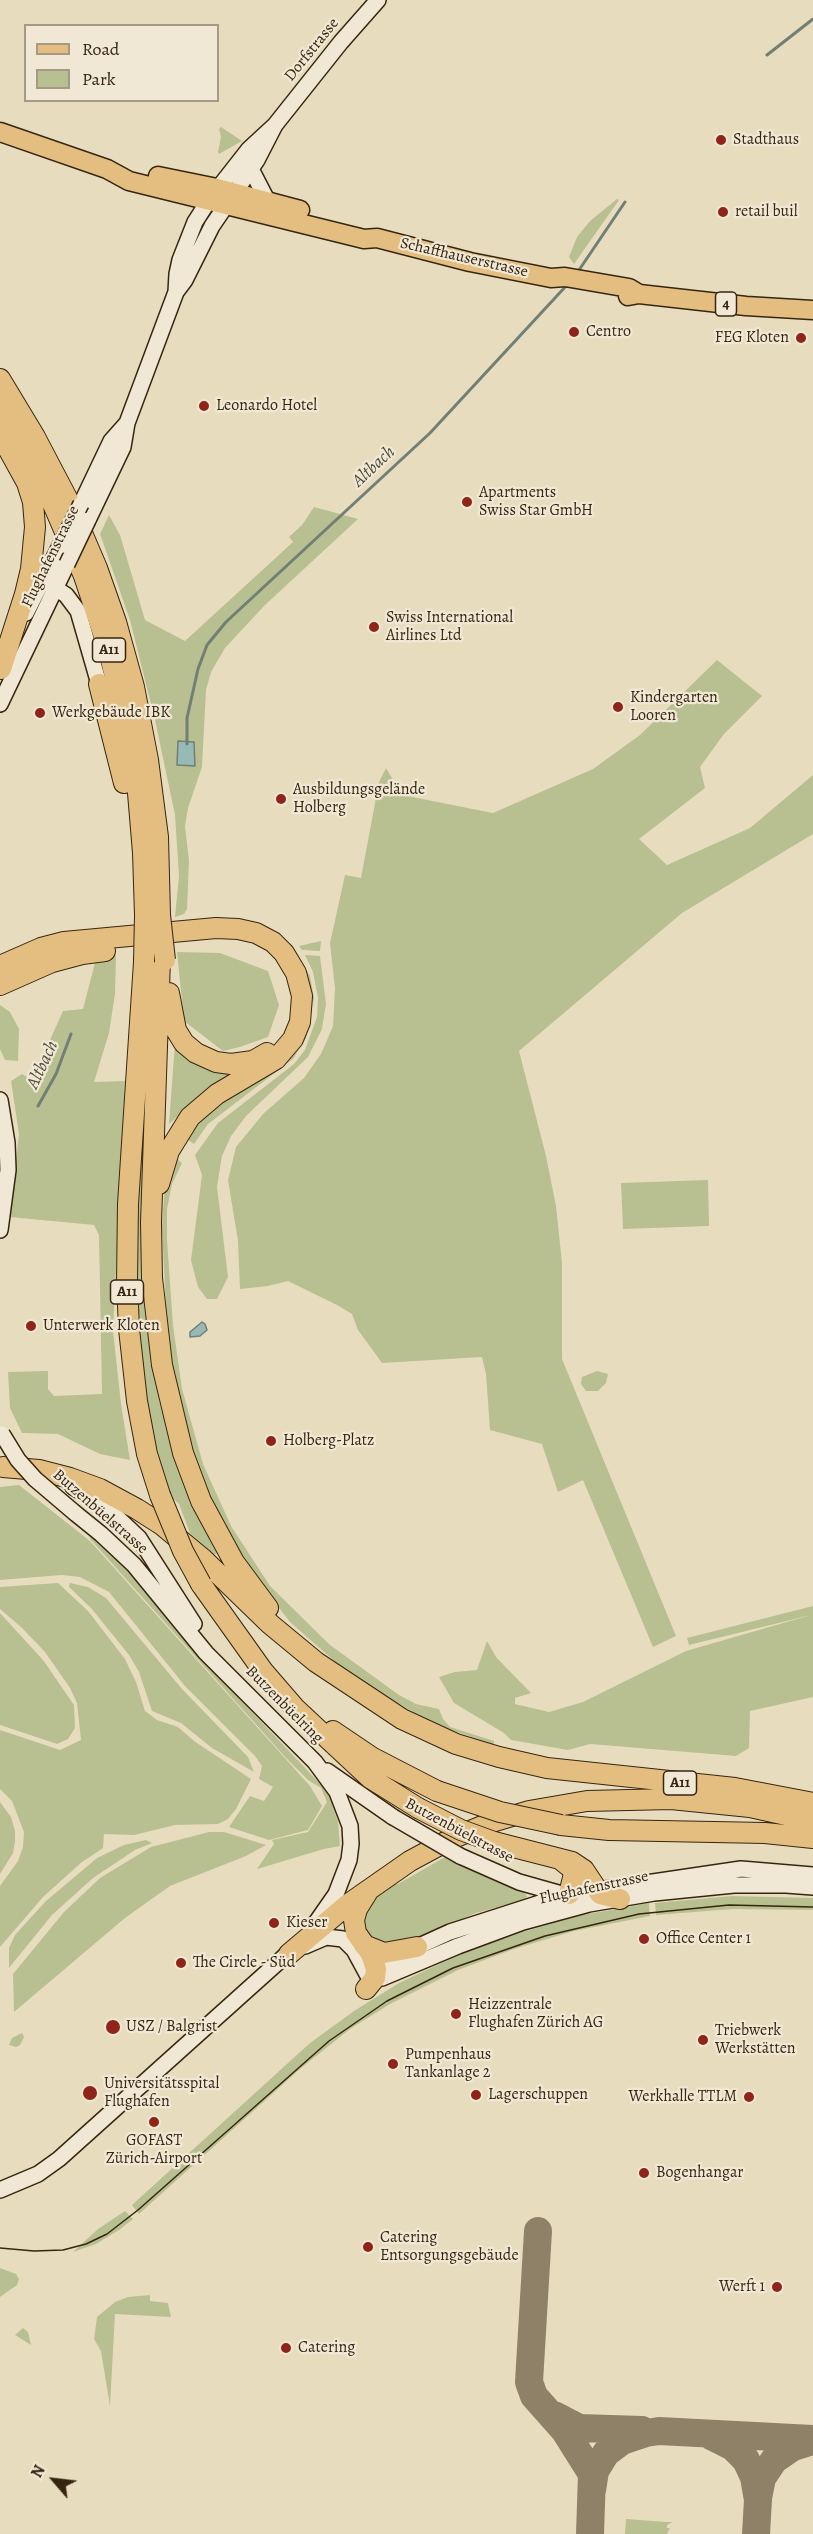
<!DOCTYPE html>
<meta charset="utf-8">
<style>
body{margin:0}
#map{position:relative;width:813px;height:2534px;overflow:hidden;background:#e8dcbf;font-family:Alegreya,serif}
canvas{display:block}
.legend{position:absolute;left:24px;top:24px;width:195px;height:78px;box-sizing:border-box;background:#f0e8d5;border:2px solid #a69a86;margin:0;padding:8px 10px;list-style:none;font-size:18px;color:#362610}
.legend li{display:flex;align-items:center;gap:12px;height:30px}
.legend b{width:30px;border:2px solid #a69a86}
.north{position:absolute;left:24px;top:2450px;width:60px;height:60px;-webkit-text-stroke:4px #f0e8d5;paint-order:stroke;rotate:298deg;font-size:16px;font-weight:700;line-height:24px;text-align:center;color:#362610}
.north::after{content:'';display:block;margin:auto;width:21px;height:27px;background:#362610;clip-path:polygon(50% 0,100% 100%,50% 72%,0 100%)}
</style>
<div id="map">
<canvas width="813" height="2534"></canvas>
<ul class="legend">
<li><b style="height:8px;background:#e4be80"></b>Road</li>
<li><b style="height:16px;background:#b8c091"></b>Park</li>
</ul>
<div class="north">N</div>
</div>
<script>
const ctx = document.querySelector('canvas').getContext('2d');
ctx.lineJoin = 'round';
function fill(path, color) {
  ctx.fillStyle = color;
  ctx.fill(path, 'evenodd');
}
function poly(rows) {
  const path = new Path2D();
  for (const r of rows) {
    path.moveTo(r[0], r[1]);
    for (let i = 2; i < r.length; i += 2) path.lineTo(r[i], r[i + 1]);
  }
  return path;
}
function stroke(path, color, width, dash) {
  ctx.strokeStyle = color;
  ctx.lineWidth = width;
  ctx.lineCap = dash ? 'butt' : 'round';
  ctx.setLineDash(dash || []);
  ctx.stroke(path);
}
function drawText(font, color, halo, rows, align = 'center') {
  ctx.font = font + ' Alegreya,serif';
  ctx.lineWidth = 4.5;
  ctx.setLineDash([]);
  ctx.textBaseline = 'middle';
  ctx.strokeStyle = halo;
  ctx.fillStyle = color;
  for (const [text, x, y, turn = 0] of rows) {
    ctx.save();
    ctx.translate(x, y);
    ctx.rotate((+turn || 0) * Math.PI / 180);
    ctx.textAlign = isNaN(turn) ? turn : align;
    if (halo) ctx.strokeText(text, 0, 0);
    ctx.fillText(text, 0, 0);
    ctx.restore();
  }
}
fill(poly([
 [221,127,242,141,219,154,218,152,221,137,219,129],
 [617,199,619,200,574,264,569,257,577,237,590,221],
 [314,507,358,519,265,605,225,648,211,672,206,690,202,767,188,808,185,826,189,861,187,909,184,914,175,917,179,876,175,815,155,720,130,620,100,534,109,515,120,535,145,620,185,641,293,542,289,537,302,525],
 [717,660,762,696,724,734,700,767,705,788,639,839,667,865,750,828,813,775,813,834,682,913,519,1051,546,1156,556,1206,562,1263,562,1359,676,1636,653,1647,583,1480,558,1492,542,1444,490,1430,486,1374,482,1357,382,1363,358,1330,352,1314,337,1305,288,1281,268,1286,240,1289,238,1241,228,1180,236,1147,263,1114,304,1078,321,1054,333,1026,335,988,330,943,345,875,361,878,379,782,386,768,402,795,493,813,593,769,640,735],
 [321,941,320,951,302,950,299,946],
 [287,943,292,945,310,976,314,998,306,1038,293,1059,208,1124,194,1144,184,1137,193,1124,297,1045],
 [177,952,220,953,268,971,279,1005,268,1037,240,1047,223,1051,184,1021],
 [305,955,320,956,326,1004,322,1029,308,1057,246,1116,231,1136,222,1156,217,1187,228,1277,217,1299,207,1299,198,1287,191,1260,202,1175,195,1155,218,1123,294,1064,305,1050,317,1017,318,998,313,972],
 [116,956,115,994,109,1033,94,1082,125,1081,113,1331,121,1404,130,1460,100,1454,58,1434,22,1433,10,1408,8,1372,48,1371,48,1389,54,1396,102,1394,99,1235,94,1225,10,1217,19,1134,11,1081,22,1074,32,1080,63,1011,83,1009,96,959],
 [151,993,145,1236,146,1315,160,1404,176,1461,221,1551,214,1555,190,1533,179,1504,169,1495,150,1432,136,1336,135,1231],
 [0,1005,10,1012,19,1029,18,1061,5,1060,0,1049],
 [175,1043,232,1073,204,1093,169,1124],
 [174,1157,182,1163,172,1184,167,1209,167,1240,173,1325,182,1389,203,1464,231,1526,270,1586,330,1645,399,1695,416,1704,439,1709,443,1719,450,1727,494,1741,494,1745,446,1728,418,1715,348,1673,290,1622,237,1555,193,1463,172,1368,166,1309,162,1228,165,1178],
 [708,1180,709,1226,623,1229,621,1183],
 [597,1371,608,1374,606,1383,598,1391,586,1391,581,1384,582,1377],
 [19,1485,90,1541,310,1786,322,1806,308,1830,269,1840,229,1827,250,1796,264,1801,273,1787,259,1779,262,1766,255,1756,185,1686,109,1592,80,1577,62,1575,0,1580,0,1487],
 [85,1527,145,1582,231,1690,328,1792,338,1822,340,1846,324,1849,257,1869,274,1844,272,1840,308,1832,327,1802,321,1788,308,1780,286,1758,91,1540],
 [58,1583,88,1611,125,1659,136,1682,145,1711,157,1720,178,1727,194,1741,251,1779,236,1809,228,1819,218,1824,175,1825,134,1835,104,1834,103,1848,82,1862,43,1897,0,1947,0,1886,18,1861,23,1847,24,1832,12,1801,0,1789,0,1730,60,1750,81,1740,77,1703,70,1688,45,1652,22,1628,0,1609,0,1587],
 [70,1583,88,1587,106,1598,182,1689,248,1757,254,1772,212,1748,181,1723,152,1711,139,1672,129,1655,91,1608,69,1587],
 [813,1606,813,1697,750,1711,749,1748,736,1756,590,1744,568,1750,511,1740,504,1733,454,1703,439,1677,455,1672,477,1670,487,1641,496,1657,531,1693,515,1698,515,1704,549,1712,583,1702,686,1651,811,1615,689,1645,687,1638],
 [0,1613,43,1660,74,1705,75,1728,68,1739,57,1744,0,1725],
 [0,1802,11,1817,15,1831,15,1842,13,1853,0,1874],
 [209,1832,224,1832,266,1845,246,1856,170,1886,125,1918,14,2012,13,1974,64,1912,100,1878,151,1847],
 [146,1840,152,1843,135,1850,93,1878,52,1915,9,1968,9,1948,15,1935,46,1901,97,1858,124,1845],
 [445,1857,523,1890,527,1897,524,1900,476,1913,399,1946,369,1941,360,1917,365,1905,392,1884,398,1884],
 [732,1896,813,1898,813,1910,733,1909,656,1915,655,1903],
 [649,1903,650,1916,574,1931,514,1949,458,1970,390,2004,350,2029,301,2068,139,2214,132,2205,310,2043,354,2011,399,1983,465,1952,523,1932,582,1915],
 [22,2033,24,2037,20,2045,16,2047,9,2045,12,2038],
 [125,2211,133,2219,119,2230,96,2244,73,2252,98,2229],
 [0,2268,16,2274,19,2279,17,2285,0,2297],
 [150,2295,150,2301,168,2303,171,2317,115,2314,110,2406,101,2351,94,2339,97,2317,115,2302,128,2297],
 [23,2328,28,2332,31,2345,15,2335],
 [626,2519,667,2522,673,2522,667,2525,667,2528,670,2528,667,2534,625,2534]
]), '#b8c091');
const water = poly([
 [178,741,194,742,195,766,177,765,178,741],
 [202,1322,205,1324,207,1330,200,1336,190,1337,190,1332,202,1322]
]);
fill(water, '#98bab7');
stroke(water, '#717f74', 1.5);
stroke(poly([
 [767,55,813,19],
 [577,273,625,202],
 [187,744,187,718,198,669,207,645,226,622,430,433,567,285],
 [38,1106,56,1074,71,1034]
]), '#717f74', 3);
stroke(poly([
 [538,2231,529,2382,534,2396,565,2431,592,2474,590,2534],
 [554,2415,579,2428,642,2430],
 [711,2436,733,2447,746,2460,754,2477,758,2500],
 [592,2490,595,2471,606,2453,622,2441,646,2433,659,2431,813,2439],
 [758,2498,762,2478,774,2460,793,2447,813,2441],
 [756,2534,759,2482]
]), '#8f8168', 28);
const secondary = poly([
 [251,169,267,200],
 [176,292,177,274,180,260,195,222,209,200,249,149,275,125,341,42,378,0],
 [81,504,111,441,127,423],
 [88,520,123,447,127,423,176,292,185,280,212,226,257,160,275,125],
 [49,584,66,595,78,611,99,684],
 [26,613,60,546],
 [0,704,67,564],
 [0,1100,7,1143,8,1170,0,1230],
 [73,1487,104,1505,139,1538,194,1624],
 [75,1513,101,1534,134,1565,206,1653,315,1762,337,1792,350,1826,351,1844,349,1860,336,1894,313,1927],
 [327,1771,393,1817],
 [460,1856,519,1882,565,1895],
 [305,1946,326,1937,343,1939,354,1950,367,1974,375,1978,382,1978,458,1946,523,1922,589,1904,654,1893,734,1885,786,1885,813,1887],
 [367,1974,411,1953,417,1947,450,1932,565,1895,741,1869,813,1875],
 [0,2190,38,2174,59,2159,295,1947]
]);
const primary = poly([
 [0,132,107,169,129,181,364,239,377,238,470,262,551,278,565,277,629,288,639,294],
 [158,176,217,188,300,210],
 [628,296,639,294,746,306,813,310]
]);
const motorway = poly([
 [0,379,35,437,67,498,97,568,116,622,134,687,148,760,158,837,160,915],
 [0,407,49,495,84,576,108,648,124,713,138,793,143,853,145,915],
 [0,434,27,483,33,502,35,527,31,569,25,594,1,669],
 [99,684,124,783],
 [160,959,151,1222,152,1278,162,1365,183,1453,201,1501,234,1562,268,1608],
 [144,962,128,1204,127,1282,129,1329,137,1401,147,1454,160,1495],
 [0,966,41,948,64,942,216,928,238,929,256,933,273,942,284,953,296,973,302,996,300,1022,293,1039,276,1059,217,1094,190,1117,169,1151,159,1184],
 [0,985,52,962,82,954,105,951],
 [169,993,176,1030,184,1043,196,1053,216,1062,231,1064,253,1061,267,1053],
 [3,1467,39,1470,70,1478,100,1489,137,1509,162,1525,203,1559,270,1624,316,1662,402,1719,456,1744,499,1757,547,1768,735,1788,813,1803],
 [201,1584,263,1671,295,1708,370,1778,418,1808],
 [333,1731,373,1758,437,1791],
 [561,1825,609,1830,765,1833,813,1838],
 [494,1842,572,1862,584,1870,600,1894,620,1899],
 [561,1860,571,1868,574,1874,569,1894],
 [364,1945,384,1953,417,1947],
 [289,1954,347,1905,410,1861,451,1839,492,1822,529,1811,587,1801,671,1799,750,1807,813,1821],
 [366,1989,375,1978,376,1969,371,1954,356,1933,354,1920,357,1909,367,1893]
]);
stroke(secondary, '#362610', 18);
stroke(primary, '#362610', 21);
stroke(motorway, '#362610', 22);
stroke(secondary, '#f0e8d5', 15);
stroke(primary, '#e4be80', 18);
stroke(motorway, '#e4be80', 20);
stroke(poly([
 [0,2248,34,2251,63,2250,86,2244,107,2234,138,2210,329,2041,387,2001,453,1968,545,1936,639,1914,729,1905,813,1907]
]), '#362610', 1.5);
const secondaryBridge = poly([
 [60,546,81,504],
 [67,564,88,520],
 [2,1434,18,1460,35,1479,75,1513],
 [393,1817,460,1856]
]);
const motorwayBridge = poly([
 [160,915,165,960],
 [144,962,145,915],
 [160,1495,183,1551,201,1584],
 [437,1791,500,1812,561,1825],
 [418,1808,461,1830,494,1842]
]);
stroke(secondaryBridge, '#362610', 18, []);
stroke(motorwayBridge, '#362610', 22, []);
stroke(secondaryBridge, '#f0e8d5', 15);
stroke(motorwayBridge, '#e4be80', 20);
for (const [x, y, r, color] of [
 [721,140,6,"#8f2418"],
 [723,212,6,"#8f2418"],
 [574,332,6,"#8f2418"],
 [801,338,6,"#8f2418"],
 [204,406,6,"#8f2418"],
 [467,502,6,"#8f2418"],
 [374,627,6,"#8f2418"],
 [618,707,6,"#8f2418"],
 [40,713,6,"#8f2418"],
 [281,799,6,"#8f2418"],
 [31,1326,6,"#8f2418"],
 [271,1441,6,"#8f2418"],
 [274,1923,6,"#8f2418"],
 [644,1939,6,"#8f2418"],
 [181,1963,6,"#8f2418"],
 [456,2014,6,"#8f2418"],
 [113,2027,8,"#8f2418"],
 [703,2040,6,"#8f2418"],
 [393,2064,6,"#8f2418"],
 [90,2093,8,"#8f2418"],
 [476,2095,6,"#8f2418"],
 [749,2097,6,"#8f2418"],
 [154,2122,6,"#8f2418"],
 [644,2173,6,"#8f2418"],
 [368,2247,6,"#8f2418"],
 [777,2287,6,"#8f2418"],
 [286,2348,6,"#8f2418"]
]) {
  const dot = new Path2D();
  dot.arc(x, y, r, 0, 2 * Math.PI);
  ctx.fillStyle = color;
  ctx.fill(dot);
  stroke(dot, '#f0e8d5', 2);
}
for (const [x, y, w] of [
 [726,304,21],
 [109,650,33],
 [127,1292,33],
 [680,1783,33]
]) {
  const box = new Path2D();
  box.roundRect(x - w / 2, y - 12, w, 24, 4.5);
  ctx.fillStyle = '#f0e8d5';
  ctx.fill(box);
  stroke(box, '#362610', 1.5);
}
drawText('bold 15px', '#362610', null, [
 ["4",726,304],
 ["A11",109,650],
 ["A11",127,1292],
 ["A11",680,1783]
]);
drawText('16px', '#362610', '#f0e8d5', [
 ["Dorfstrasse",312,50,-51],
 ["Schaffhauserstrasse",464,258,13],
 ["Flughafenstrasse",51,557,-64],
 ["Butzenbüelstrasse",100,1512,41],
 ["Butzenbüelring",284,1705,45],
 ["Butzenbüelstrasse",459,1831,28],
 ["Flughafenstrasse",594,1888,-12]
]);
drawText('16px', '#362610', '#f0e8d5', [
 ["Stadthaus",733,140],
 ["retail buil",735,212],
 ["Centro",586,332],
 ["FEG Kloten",789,338,"right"],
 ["Leonardo Hotel",216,406],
 ["Apartments",479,493],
 ["Swiss Star GmbH",479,511],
 ["Swiss International",386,618],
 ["Airlines Ltd",386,636],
 ["Kindergarten",630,698],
 ["Looren",630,716],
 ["Werkgebäude IBK",52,713],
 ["Ausbildungsgelände",293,790],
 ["Holberg",293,808],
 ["Unterwerk Kloten",43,1326],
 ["Holberg-Platz",283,1441],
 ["Kieser",286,1923],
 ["Office Center 1",656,1939],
 ["The Circle - Süd",193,1963],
 ["Heizzentrale",468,2005],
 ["Flughafen Zürich AG",468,2023],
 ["USZ / Balgrist",126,2027],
 ["Triebwerk",715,2031],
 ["Werkstätten",715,2049],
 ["Pumpenhaus",405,2055],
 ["Tankanlage 2",405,2073],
 ["Universitätsspital",104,2084],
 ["Flughafen",104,2102],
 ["Lagerschuppen",488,2095],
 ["Werkhalle TTLM",737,2097,"right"],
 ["GOFAST",154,2141,"center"],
 ["Zürich-Airport",154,2159,"center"],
 ["Bogenhangar",656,2173],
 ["Catering",380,2238],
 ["Entsorgungsgebäude",380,2256],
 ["Werft 1",765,2287,"right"],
 ["Catering",298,2348]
], 'left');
drawText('italic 18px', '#4e4b3a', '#f0e8d5', [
 ["Altbach",374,467,-43],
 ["Altbach",43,1065,-65]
]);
</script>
